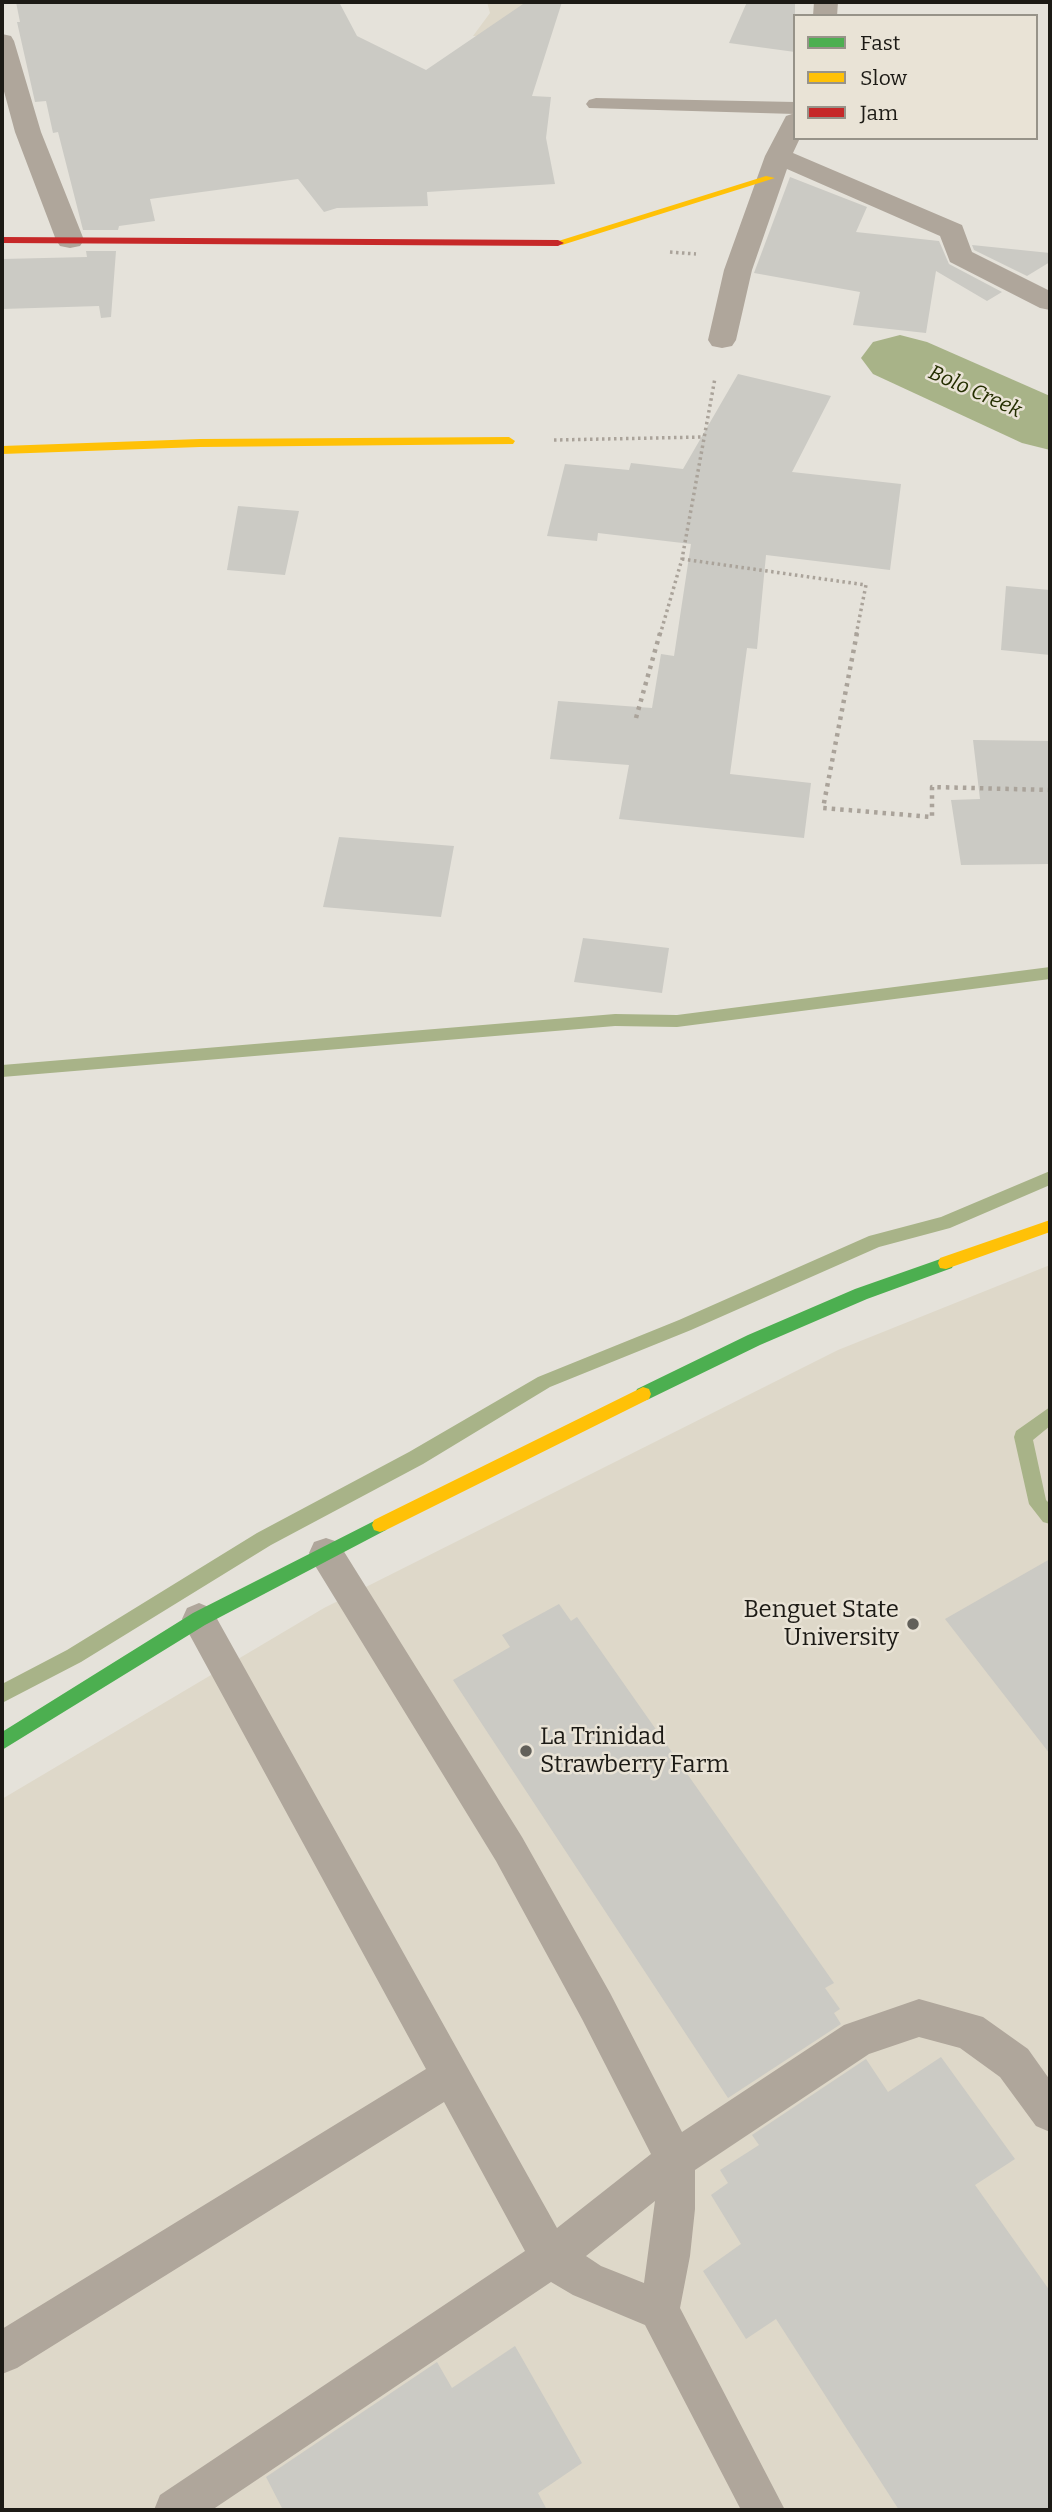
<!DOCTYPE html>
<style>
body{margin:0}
#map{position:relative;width:1052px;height:2512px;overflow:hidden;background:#e5e2da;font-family:Bitter,serif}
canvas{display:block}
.frame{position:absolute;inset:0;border:4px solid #1c1a15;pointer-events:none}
.legend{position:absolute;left:793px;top:14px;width:245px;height:126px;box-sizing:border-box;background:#e9e3d6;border:2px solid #979389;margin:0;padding:9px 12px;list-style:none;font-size:21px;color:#1c1a15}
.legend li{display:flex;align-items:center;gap:14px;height:35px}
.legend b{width:35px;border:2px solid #979389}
</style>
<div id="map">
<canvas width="1052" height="2512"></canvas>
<div class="frame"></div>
<ul class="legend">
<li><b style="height:9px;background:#4caf50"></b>Fast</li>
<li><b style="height:9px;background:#ffc107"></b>Slow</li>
<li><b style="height:9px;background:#c62828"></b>Jam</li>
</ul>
</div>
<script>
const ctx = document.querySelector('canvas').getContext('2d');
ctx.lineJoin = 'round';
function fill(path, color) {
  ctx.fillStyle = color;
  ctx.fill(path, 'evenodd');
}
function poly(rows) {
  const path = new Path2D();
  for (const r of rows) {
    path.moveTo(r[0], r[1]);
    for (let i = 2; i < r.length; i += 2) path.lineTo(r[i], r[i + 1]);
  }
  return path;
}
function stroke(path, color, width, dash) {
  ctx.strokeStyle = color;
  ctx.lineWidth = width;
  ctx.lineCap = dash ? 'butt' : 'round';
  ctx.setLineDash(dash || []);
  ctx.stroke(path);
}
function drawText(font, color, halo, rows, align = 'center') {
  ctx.font = font + ' Bitter,serif';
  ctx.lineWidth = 5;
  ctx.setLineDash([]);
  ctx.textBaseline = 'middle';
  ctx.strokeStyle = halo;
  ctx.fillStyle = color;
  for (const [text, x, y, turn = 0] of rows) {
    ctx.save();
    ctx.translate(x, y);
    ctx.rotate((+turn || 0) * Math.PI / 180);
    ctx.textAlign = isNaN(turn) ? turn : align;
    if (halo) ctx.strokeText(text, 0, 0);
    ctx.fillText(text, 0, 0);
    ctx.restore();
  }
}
fill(poly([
 [487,2,555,2,544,38,473,36,490,13],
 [1050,1265,1050,2510,2,2510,2,1799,324,1608,838,1350]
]), '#ded8c9');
fill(poly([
 [1050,967,1050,979,677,1027,615,1026,2,1077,2,1065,615,1014,677,1015,1050,967],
 [1050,1171,1050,1185,950,1228,879,1247,691,1330,550,1387,423,1464,271,1545,81,1662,2,1703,2,1684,67,1650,257,1533,409,1452,538,1377,679,1320,869,1236,941,1217,1050,1171],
 [1050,1407,1050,1426,1033,1440,1046,1500,1050,1504,1050,1524,1043,1522,1029,1504,1014,1437,1016,1431,1050,1407]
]), '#a8b388');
fill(poly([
 [900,335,927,342,1050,396,1050,450,1022,443,873,374,861,358,873,342,900,335]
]), '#a8b388');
fill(poly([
 [16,2,339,2,357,36,426,70,526,2,562,2,532,96,551,97,546,138,555,184,427,192,428,206,337,208,324,212,298,179,150,199,155,221,119,226,118,230,83,230,58,132,53,133,46,101,35,102,17,22,20,22],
 [747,2,795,2,795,52,729,43],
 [790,177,867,207,856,232,939,241,949,264,1002,292,987,301,936,271,926,333,853,325,860,292,754,273],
 [972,245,1050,253,1050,262,1027,276,974,250],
 [86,251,116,251,111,317,101,318,99,306,2,309,2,259,87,257],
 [738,374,831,396,792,472,901,484,890,570,766,555,757,649,747,648,730,774,811,783,804,838,619,819,629,765,550,759,558,701,652,708,661,654,674,656,691,544,598,533,597,541,547,536,565,464,629,470,631,463,683,469],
 [238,506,299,511,285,575,227,570],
 [1006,586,1050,590,1050,655,1001,650],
 [973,740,1050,741,1050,864,961,865,951,800,980,799],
 [339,837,454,846,441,917,323,907],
 [583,938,669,948,662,993,574,982],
 [1050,1559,1050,1754,945,1619],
 [559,1604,571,1621,577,1617,834,1983,825,1988,840,2009,834,2013,841,2024,728,2098,453,1680,510,1647,502,1635],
 [941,2057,1015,2159,975,2185,1050,2291,1050,2510,899,2510,776,2319,746,2339,703,2271,741,2244,711,2195,728,2183,720,2170,759,2145,752,2135,866,2059,888,2092],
 [515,2346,582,2463,538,2493,547,2510,283,2510,266,2477,437,2362,452,2388]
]), '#cbcac4');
stroke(poly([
 [670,252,696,254],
 [554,440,704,437],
 [682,559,866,585,856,635],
 [660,635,682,559,715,378]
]), '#aaa39a', 3.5, [2.5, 3.5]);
stroke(poly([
 [857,633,823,808,932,817,932,787,1050,790],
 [636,718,660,633]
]), '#aaa39a', 4.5, [3.5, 5]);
fill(poly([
 [596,98,795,102,795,114,589,108,586,104,589,100,596,98],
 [326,1538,338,1542,522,1837,610,1993,682,2132,844,2025,919,1999,983,2017,1028,2049,1050,2080,1050,2132,1036,2126,1000,2077,960,2048,919,2037,869,2054,695,2170,695,2209,690,2256,680,2308,785,2510,741,2510,645,2325,573,2295,551,2282,212,2510,154,2510,160,2495,525,2251,444,2102,17,2368,2,2374,2,2329,426,2069,187,1630,182,1619,187,1608,199,1603,211,1608,557,2228,651,2154,582,2019,496,1861,314,1564,309,1553,314,1542,326,1538],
 [655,2201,644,2283,601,2266,586,2256,655,2201]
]), '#afa69b');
fill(poly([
 [814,2,838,2,837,16,813,16,814,2],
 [2,34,11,36,14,41,41,132,84,240,80,246,70,248,60,246,56,240,15,132,2,84,2,34],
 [795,113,795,138,800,138,793,153,962,225,972,252,1050,291,1050,310,1040,308,950,262,940,236,787,169,752,270,736,340,732,346,722,348,712,346,708,340,724,270,765,156,786,116,795,113]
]), '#afa69b');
fill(poly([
 [946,1257,952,1258,954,1263,952,1268,867,1299,760,1345,649,1399,643,1401,637,1399,635,1394,637,1389,748,1335,855,1289,946,1257],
 [380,1518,386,1520,388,1525,386,1530,205,1625,2,1750,2,1732,193,1613,380,1518]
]), '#4caf50');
fill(poly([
 [766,176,775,178,562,245,552,243,766,176],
 [509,437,515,441,513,444,200,447,2,454,2,446,200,439,509,437],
 [1050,1220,1050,1232,946,1269,940,1268,938,1263,940,1258,1050,1220],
 [643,1387,649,1389,651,1394,649,1399,386,1530,380,1532,374,1530,372,1525,374,1520,643,1387]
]), '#ffc107');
fill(poly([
 [2,237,558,240,564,243,558,246,2,243,2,237]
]), '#c62828');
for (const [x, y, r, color] of [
 [913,1624,7,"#62605a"],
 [526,1751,7,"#62605a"]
]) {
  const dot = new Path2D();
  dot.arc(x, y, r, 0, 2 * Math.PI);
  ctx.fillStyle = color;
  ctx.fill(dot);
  stroke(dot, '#e9e3d6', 2.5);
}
drawText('italic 21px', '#242e00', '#e9e3d6', [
 ["Bolo Creek",975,392,24]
]);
drawText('24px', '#1c1a15', '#e9e3d6', [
 ["Benguet State",899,1610],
 ["University",899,1638],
 ["La Trinidad",540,1737,"left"],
 ["Strawberry Farm",540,1765,"left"]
], 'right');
</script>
